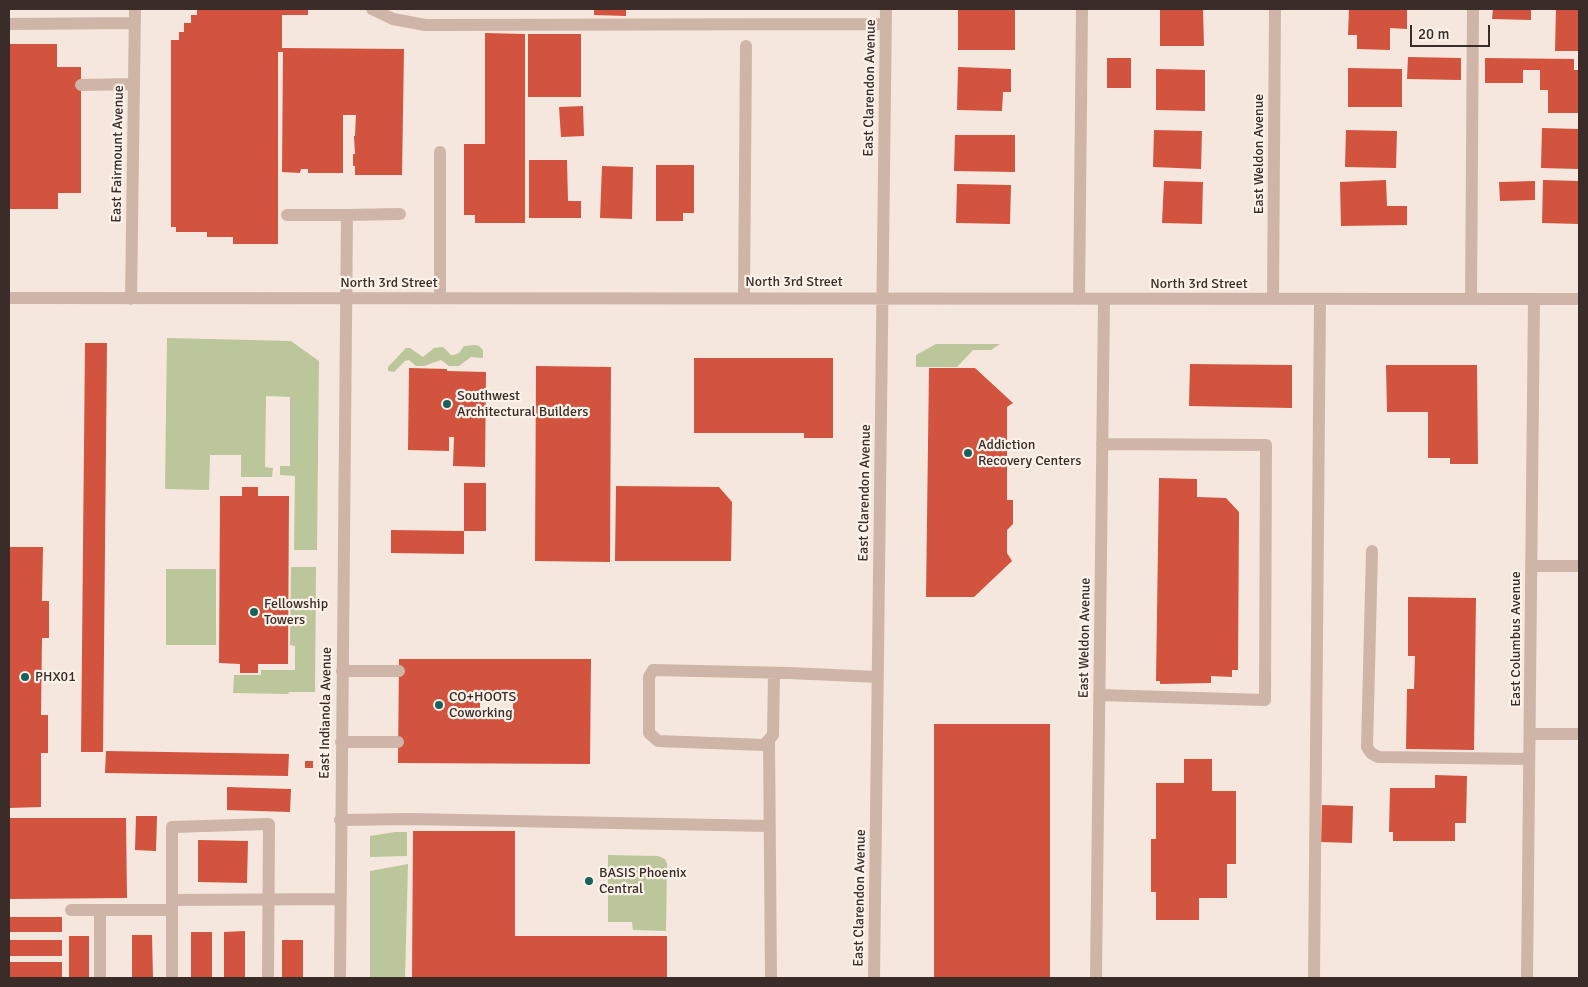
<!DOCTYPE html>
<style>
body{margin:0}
#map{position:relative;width:1588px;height:987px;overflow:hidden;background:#f5e7dd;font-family:Signika,sans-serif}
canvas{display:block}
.frame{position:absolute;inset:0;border:10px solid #3a2c28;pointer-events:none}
.scale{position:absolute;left:1410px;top:25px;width:80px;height:22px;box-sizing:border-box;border:2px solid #3a2c28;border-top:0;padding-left:6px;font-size:15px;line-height:18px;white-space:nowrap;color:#3a2c28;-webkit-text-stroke:4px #fcf2ea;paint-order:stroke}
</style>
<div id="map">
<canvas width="1588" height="987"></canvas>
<div class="frame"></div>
<div class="scale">20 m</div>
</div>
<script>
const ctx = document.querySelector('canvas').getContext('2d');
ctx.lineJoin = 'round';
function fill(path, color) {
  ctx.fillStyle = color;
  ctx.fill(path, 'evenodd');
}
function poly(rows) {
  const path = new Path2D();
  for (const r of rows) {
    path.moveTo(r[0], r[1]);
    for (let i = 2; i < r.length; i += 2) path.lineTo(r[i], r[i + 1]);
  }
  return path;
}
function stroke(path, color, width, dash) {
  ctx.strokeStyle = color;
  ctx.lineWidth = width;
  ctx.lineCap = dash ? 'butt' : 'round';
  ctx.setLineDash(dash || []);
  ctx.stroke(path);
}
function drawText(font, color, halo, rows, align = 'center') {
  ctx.font = font + ' Signika,sans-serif';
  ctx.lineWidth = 4.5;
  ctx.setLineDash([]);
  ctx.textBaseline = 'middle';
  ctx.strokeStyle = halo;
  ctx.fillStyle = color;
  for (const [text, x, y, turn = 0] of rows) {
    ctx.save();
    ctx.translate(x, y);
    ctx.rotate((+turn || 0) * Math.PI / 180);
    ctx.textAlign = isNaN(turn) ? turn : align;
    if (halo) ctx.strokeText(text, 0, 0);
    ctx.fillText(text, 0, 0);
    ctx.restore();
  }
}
fill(poly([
 [167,338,291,341,319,361,317,550,294,550,295,476,280,475,280,466,290,466,290,397,266,396,265,467,273,468,272,477,241,477,241,455,210,455,209,490,165,489],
 [936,344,1000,344,991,350,973,350,957,367,916,367,916,355],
 [475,345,479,346,483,350,483,358,471,357,459,366,449,366,441,360,424,366,416,366,409,360,405,361,394,372,388,371,388,367,406,348,410,348,423,357,434,348,443,347,451,355,454,355,459,353,464,346],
 [291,567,316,567,315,692,289,692,288,694,233,693,234,675,261,675,261,670,295,670,295,646,290,645],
 [166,569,216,569,216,645,166,645],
 [395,832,407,832,407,856,370,857,370,836],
 [608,855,658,856,665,859,667,864,666,931,633,930,632,922,608,922],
 [408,864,405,978,370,978,370,871]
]), '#bcc69b');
fill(poly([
 [197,9,308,9,308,15,282,15,282,48,404,49,402,175,355,175,355,166,353,166,353,154,355,154,354,136,355,136,356,115,343,115,343,173,308,173,308,169,301,169,300,173,282,172,283,52,278,52,278,244,233,244,233,237,207,237,207,232,176,232,176,227,171,227,171,40,179,40,179,32,184,32,184,23,191,23,191,15,197,15],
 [594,9,626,9,626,16,594,15],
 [958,9,1015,9,1015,50,958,50],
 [1160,9,1203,9,1204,46,1160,46],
 [1349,9,1407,9,1407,29,1390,28,1390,50,1357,49,1357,35,1348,35],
 [1493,9,1531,9,1531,20,1492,19],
 [1556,9,1579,9,1579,51,1555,51],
 [485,33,525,34,525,223,475,223,475,215,464,215,464,144,485,144],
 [528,34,581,34,581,97,528,97],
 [9,44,57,44,57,67,81,67,81,193,58,193,58,209,9,209],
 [1408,57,1461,58,1461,80,1407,79],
 [1107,58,1131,58,1131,88,1107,88],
 [1485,58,1574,59,1574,70,1579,70,1579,113,1548,113,1548,90,1540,90,1540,70,1523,70,1523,83,1485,83],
 [958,67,1011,69,1011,92,1003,92,1002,111,957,110],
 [1348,68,1402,69,1402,107,1348,107],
 [1156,69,1205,70,1205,111,1156,110],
 [583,106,584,136,561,137,559,107],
 [1542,128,1579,129,1579,169,1541,168],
 [1154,130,1202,131,1201,169,1153,167],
 [1346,130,1397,131,1396,168,1345,167],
 [955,135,1015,135,1015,172,954,171],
 [529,160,567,160,568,201,581,201,581,218,529,218],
 [656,165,694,165,694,213,683,213,683,221,656,221],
 [602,166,633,167,632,219,600,218],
 [1386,180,1387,206,1407,206,1407,225,1341,226,1340,182],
 [1543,180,1579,181,1579,224,1542,223],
 [1164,181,1203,182,1202,224,1162,223],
 [1535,181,1535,200,1500,201,1499,182],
 [957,184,1011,185,1010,224,956,223],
 [85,343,107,343,103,752,81,752],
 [694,358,833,358,833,438,804,438,804,433,694,433],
 [1190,364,1292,365,1292,408,1189,406],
 [1386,365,1477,365,1478,464,1450,464,1450,458,1428,458,1428,412,1387,412],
 [536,366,611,367,610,562,535,561],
 [409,368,447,369,447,371,486,372,485,467,453,466,454,437,449,437,449,451,408,450],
 [929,368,975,368,1013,403,1007,407,1007,500,1013,500,1013,524,1007,530,1007,553,1012,561,974,597,926,597],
 [1159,478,1197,479,1197,497,1226,498,1239,512,1238,670,1232,670,1232,677,1211,676,1211,683,1160,684,1160,681,1156,681],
 [464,483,486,483,486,531,464,531],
 [616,486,719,487,732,502,731,561,615,561],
 [242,487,258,487,258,496,289,496,288,664,258,664,258,673,240,673,240,664,219,663,220,496,242,496],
 [391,530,464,531,464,554,391,553],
 [9,547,43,547,42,601,49,601,49,638,42,638,41,715,48,715,48,753,41,753,41,807,9,808],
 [1408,597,1476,598,1474,750,1406,749,1407,689,1414,689,1415,656,1408,656],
 [399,659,591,659,590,764,398,763],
 [480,694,513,694,513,716,480,715],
 [934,724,1050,724,1050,978,934,978],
 [106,751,289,754,288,776,105,773],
 [1184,759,1212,759,1212,791,1236,791,1236,864,1227,864,1227,898,1199,898,1199,920,1156,920,1156,892,1151,892,1151,839,1156,839,1156,783,1184,783],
 [305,761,313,761,313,768,305,768],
 [1435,775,1467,776,1466,823,1455,823,1455,841,1393,841,1393,832,1389,832,1390,788,1435,788],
 [227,787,291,789,290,812,227,810],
 [1322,805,1353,806,1352,843,1321,842],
 [136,816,157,816,156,851,135,850],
 [9,818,126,818,127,898,9,899],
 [413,831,515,831,515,936,667,936,667,978,412,978],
 [198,840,248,841,247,883,198,882],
 [9,917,62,917,62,932,9,932],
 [245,931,245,978,224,978,224,932],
 [191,932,212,932,212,978,191,978],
 [132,935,152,935,153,978,132,978],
 [69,936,89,936,89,978,69,978],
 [9,940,62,940,62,956,9,956],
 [282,940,303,940,303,978,282,978],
 [9,962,62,962,62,977,9,978]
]), '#d2533e');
stroke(poly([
 [372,9,393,19,425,25,886,24],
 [9,24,135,23],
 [81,85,134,84],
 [440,152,440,298],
 [287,215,347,215,340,978],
 [347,215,400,214],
 [744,297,746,46],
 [9,298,1579,299],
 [131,299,135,9],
 [1079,299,1082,9],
 [1273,299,1275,9],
 [1471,299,1473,9],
 [1372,551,1367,747,1371,753,1378,757,1529,759],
 [1531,566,1579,566],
 [342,671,399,671],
 [774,673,773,735,764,745,658,741,649,733,649,677,653,670,789,673,878,677],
 [1099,695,1265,700,1266,445,1102,444],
 [1530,734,1579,734],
 [769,740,771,978],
 [341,742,398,742],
 [340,820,410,819,769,826],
 [172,900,340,899],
 [71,910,172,910],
 [100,978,100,910],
 [172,978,172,827,269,824,268,978],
 [874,978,886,9],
 [1096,978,1104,299],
 [1314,978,1320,299],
 [1527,978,1534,299]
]), '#cfb5a7', 12);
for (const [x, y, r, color] of [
 [447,404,5,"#19615e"],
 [968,453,5,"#19615e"],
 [254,612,5,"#19615e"],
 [25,677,5,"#19615e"],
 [439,705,5,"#19615e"],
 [589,881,5,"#19615e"]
]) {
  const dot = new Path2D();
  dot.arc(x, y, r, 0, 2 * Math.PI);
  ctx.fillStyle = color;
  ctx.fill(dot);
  stroke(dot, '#fcf2ea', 2);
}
drawText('14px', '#3a2c28', '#fcf2ea', [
 ["East Clarendon Avenue",870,88,-89],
 ["East Fairmount Avenue",118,154,-89],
 ["East Weldon Avenue",1259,154,-90],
 ["North 3rd Street",794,282],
 ["North 3rd Street",389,283],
 ["North 3rd Street",1199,284],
 ["East Clarendon Avenue",865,493,-89],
 ["East Weldon Avenue",1085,638,-89],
 ["East Columbus Avenue",1516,639,-90],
 ["East Indianola Avenue",326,713,-89],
 ["East Clarendon Avenue",860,898,-89]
]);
drawText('14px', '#3a2c28', '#fcf2ea', [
 ["Southwest",457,396],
 ["Architectural Builders",457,412],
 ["Addiction",978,445],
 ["Recovery Centers",978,461],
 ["Fellowship",264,604],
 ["Towers",264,620],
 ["PHX01",35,677],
 ["CO+HOOTS",449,697],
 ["Coworking",449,713],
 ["BASIS Phoenix",599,873],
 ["Central",599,889]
], 'left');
</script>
